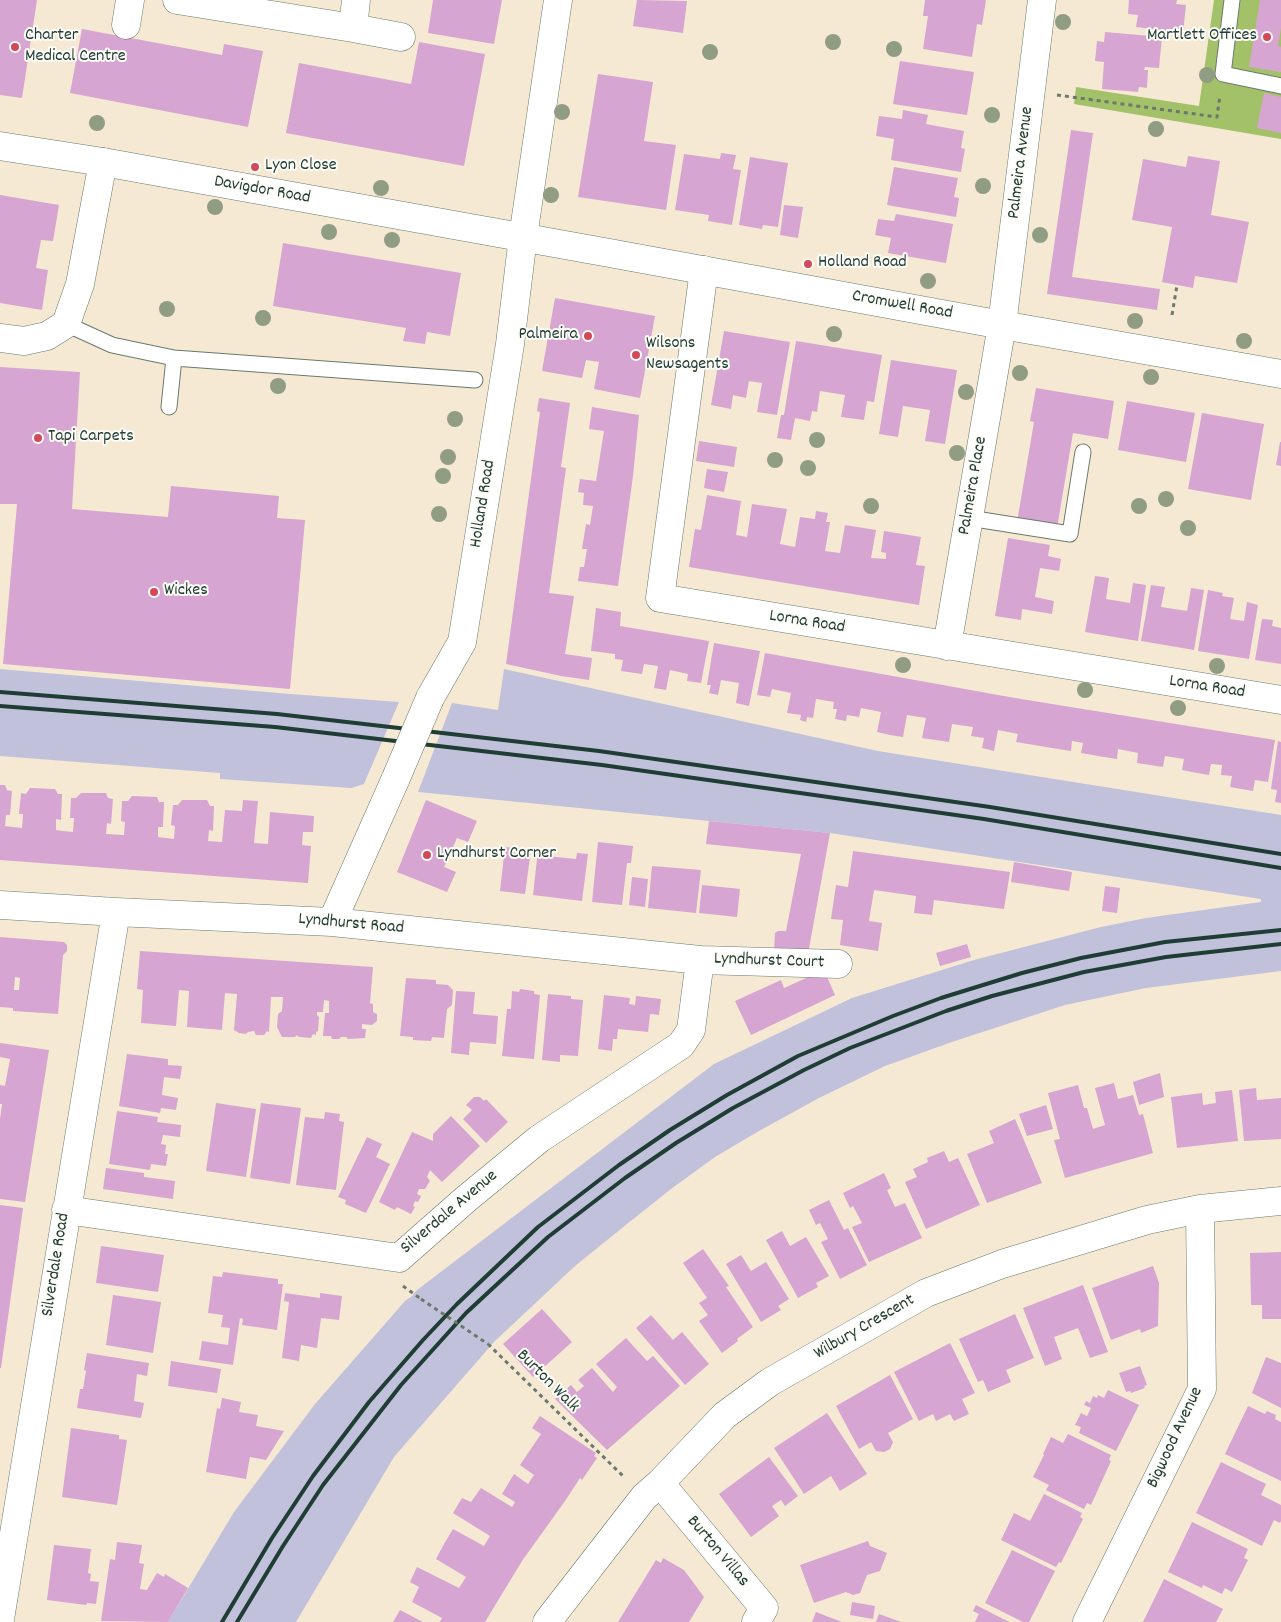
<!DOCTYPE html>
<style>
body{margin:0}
canvas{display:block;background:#f5e9d3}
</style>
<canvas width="1281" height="1622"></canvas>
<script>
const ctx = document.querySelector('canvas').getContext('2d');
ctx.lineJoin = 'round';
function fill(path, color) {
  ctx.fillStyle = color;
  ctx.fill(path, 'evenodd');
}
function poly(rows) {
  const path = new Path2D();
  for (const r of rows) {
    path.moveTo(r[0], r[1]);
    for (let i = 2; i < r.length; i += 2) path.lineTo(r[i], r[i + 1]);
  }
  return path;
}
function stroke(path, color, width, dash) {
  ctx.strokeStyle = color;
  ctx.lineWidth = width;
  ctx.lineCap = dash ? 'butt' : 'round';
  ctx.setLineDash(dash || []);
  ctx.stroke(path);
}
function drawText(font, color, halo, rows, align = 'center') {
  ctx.font = font + ' Dekko,sans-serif';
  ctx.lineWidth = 4;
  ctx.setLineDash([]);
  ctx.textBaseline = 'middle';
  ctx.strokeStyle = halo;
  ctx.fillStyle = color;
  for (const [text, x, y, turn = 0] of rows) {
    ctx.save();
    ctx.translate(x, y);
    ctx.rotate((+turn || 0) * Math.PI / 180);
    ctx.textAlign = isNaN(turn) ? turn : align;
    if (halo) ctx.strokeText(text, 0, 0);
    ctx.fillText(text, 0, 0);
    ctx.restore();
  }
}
fill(poly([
 [0,669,290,694,399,702,364,784,351,788,220,779,220,773,0,756],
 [504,669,878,751,1281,815,1281,971,1146,988,1065,1005,952,1042,885,1066,819,1098,759,1131,715,1157,671,1189,627,1224,575,1266,494,1342,394,1457,296,1622,168,1622,234,1512,315,1404,405,1301,412,1296,417,1290,714,1064,852,998,974,960,1101,927,1146,918,1261,902,1261,899,830,833,418,792,452,703,498,710]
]), '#c2c1dc');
fill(poly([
 [1214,0,1281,0,1281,139,1074,104,1076,87,1199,106]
]), '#a3c168');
fill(poly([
 [0,0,37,0,22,98,0,95],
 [433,0,502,0,494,44,428,33],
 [637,0,687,1,683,33,633,26],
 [925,0,986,0,982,25,977,24,972,57,923,49,928,16,923,16],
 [1129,0,1177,0,1176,4,1186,5,1183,33,1136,27,1138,15,1128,14],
 [1260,0,1281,0,1281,28,1278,46,1281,47,1281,72,1249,67],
 [82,29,222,55,224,44,263,51,248,127,70,93],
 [1105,32,1162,37,1159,68,1145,67,1144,70,1148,70,1147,88,1139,87,1138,92,1102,89,1104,62,1095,61,1097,41,1104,42],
 [419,42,485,54,464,166,286,133,299,63,411,84],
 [900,61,974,72,967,115,893,104],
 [598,74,653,82,644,141,676,145,666,210,578,197],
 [1264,93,1281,97,1281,133,1257,128],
 [903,110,928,115,926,124,964,131,961,148,965,149,961,172,891,160,894,139,876,136,879,116,902,119],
 [1071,130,1093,133,1072,277,1160,289,1157,310,1047,294],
 [721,153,736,155,733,169,741,170,732,225,708,221,709,215,675,210,684,154,720,159],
 [1188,156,1220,161,1211,215,1249,222,1237,283,1195,276,1193,288,1162,282,1172,227,1132,220,1143,159,1186,167],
 [750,157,788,163,778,227,763,225,762,229,739,225],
 [894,167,958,178,954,197,959,198,956,217,887,205],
 [0,195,59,205,53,241,41,240,36,268,48,270,42,310,0,303],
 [784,205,803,207,798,238,780,235],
 [896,214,953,224,946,263,888,253,891,238,875,235,878,219,894,221],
 [283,243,461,273,450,336,427,332,425,344,403,341,406,328,273,306],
 [555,298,655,316,640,398,594,389,599,362,586,360,582,378,542,371],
 [724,331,790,342,777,415,757,412,762,383,749,381,746,398,733,395,731,409,711,405],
 [796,341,882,355,874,402,867,401,864,420,841,417,845,395,820,391,817,412,812,411,810,421,795,418,791,440,777,438,781,415,784,415],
 [891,360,957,370,945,444,925,441,930,410,903,406,898,437,879,434],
 [0,367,80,372,72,509,168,517,171,486,279,496,277,518,305,520,290,689,3,664,17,504,0,504],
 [1036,388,1114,401,1108,439,1073,433,1057,528,1017,522,1034,422,1030,421],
 [539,398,570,403,561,467,566,468,549,593,574,596,565,654,592,658,589,680,561,676,506,664,540,412,537,411],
 [1127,401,1195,413,1186,462,1118,450],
 [592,407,639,415,633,476,618,586,578,581,580,567,584,567,587,549,582,549,586,524,590,525,593,506,583,505,584,493,578,492,580,479,596,481,604,431,589,429],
 [1202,413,1264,424,1251,500,1188,489],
 [699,441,737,447,734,467,696,461],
 [1280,442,1281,442,1281,466,1276,465],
 [707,469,728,472,724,492,704,488],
 [707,495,741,501,736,535,747,537,752,504,787,509,780,544,795,547,800,517,815,519,816,511,828,513,826,522,830,522,825,551,840,553,845,525,876,530,871,558,886,559,886,553,881,552,884,531,921,537,916,565,925,566,919,605,689,567,695,529,701,530],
 [1008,538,1050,545,1048,556,1061,559,1059,571,1040,568,1035,597,1054,601,1052,614,1022,609,1021,620,995,616],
 [1095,576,1109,578,1106,599,1130,603,1133,583,1146,585,1138,641,1085,632],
 [1151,585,1165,587,1161,607,1187,611,1191,588,1204,590,1194,650,1141,641],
 [1208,590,1223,593,1222,596,1234,598,1230,619,1244,621,1247,602,1258,605,1249,659,1198,651],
 [596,608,621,612,620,626,709,641,701,683,687,681,688,674,670,670,666,690,654,688,658,666,644,664,642,674,621,671,623,660,615,659,615,654,591,651],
 [1262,619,1273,620,1272,626,1281,628,1281,664,1255,660],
 [714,643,760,651,749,706,736,703,739,683,721,680,718,695,709,693,711,685,707,685],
 [765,653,1015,698,1275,740,1268,782,1255,780,1253,791,1241,789,1230,787,1232,776,1221,775,1222,765,1211,764,1209,775,1197,773,1182,770,1184,759,1165,756,1163,767,1137,763,1138,753,1118,749,1117,759,1104,757,1081,753,1083,743,1072,741,1071,751,1058,749,1016,742,1018,734,998,730,994,751,982,748,984,738,971,736,973,727,952,724,949,742,922,738,926,718,907,715,903,737,890,735,877,732,881,712,861,708,859,717,847,715,846,721,835,719,837,709,833,709,834,702,816,699,813,718,807,717,806,722,800,720,801,715,787,713,791,693,772,689,770,697,757,695],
 [1278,741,1281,742,1281,803,1275,802,1277,790,1271,789],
 [0,785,5,785,7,790,12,791,10,815,6,815,5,826,13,827,22,828,23,814,19,814,21,793,26,794,30,788,55,789,58,794,62,794,61,820,56,819,56,830,63,831,73,832,74,818,70,818,71,798,76,798,81,793,106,793,108,798,113,799,111,824,107,823,106,834,124,835,125,822,121,821,122,801,128,801,132,796,157,797,159,802,164,802,163,827,158,827,158,837,174,839,175,826,171,825,173,805,178,805,182,800,207,800,210,806,214,806,213,831,209,830,208,841,222,842,225,810,242,811,243,800,258,801,254,843,268,844,270,812,314,816,313,832,303,832,302,845,311,846,308,883,0,860],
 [426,800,477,821,468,842,457,838,444,867,456,872,447,892,397,872],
 [709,821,830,833,808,954,774,951,775,933,778,931,786,931,801,854,706,844],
 [598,842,633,846,631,863,627,863,622,905,592,902],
 [505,847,531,850,525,894,500,891],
 [538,850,548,851,547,856,576,859,577,853,588,854,582,901,533,895],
 [853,851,1010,872,1004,909,934,900,932,915,914,913,916,896,874,890,869,921,882,923,878,951,840,945,843,920,831,919,836,885,848,887],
 [1014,862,1072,872,1069,891,1011,882],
 [652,866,701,870,696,913,648,908],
 [632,877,648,879,645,907,629,905],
 [702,885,740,889,737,917,699,913],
 [1105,886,1120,888,1117,913,1102,911],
 [0,937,64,942,67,945,67,951,63,955,58,1014,13,1011,13,1008,0,1007],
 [15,977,20,978,19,990,14,990],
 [967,944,971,957,940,966,936,953],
 [140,951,373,967,370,1003,373,1004,373,1012,377,1014,377,1021,372,1025,362,1024,362,1029,366,1029,365,1038,348,1039,346,1037,341,1037,339,1039,332,1039,331,1036,323,1036,325,1013,329,1013,329,1001,324,1000,323,1012,317,1012,317,1015,319,1017,318,1031,316,1032,316,1035,313,1034,311,1038,299,1037,297,1035,295,1037,282,1037,277,1027,278,1014,282,1011,283,997,271,997,269,1032,267,1031,264,1035,256,1035,254,1031,248,1032,246,1034,239,1033,234,1030,237,994,225,993,222,1030,187,1027,189,991,179,990,176,1026,141,1023,143,990,137,989],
 [824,970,835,995,751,1035,735,1001,781,980,784,988],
 [406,978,436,980,436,984,448,985,453,990,452,1005,447,1009,444,1038,432,1037,431,1041,413,1040,413,1037,400,1036],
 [520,989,534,991,534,994,540,995,534,1059,502,1056,507,1009,511,1009,512,991,519,992],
 [456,991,475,992,473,1014,498,1016,496,1044,470,1042,469,1055,451,1053],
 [548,994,571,996,571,999,583,1000,578,1056,560,1055,560,1062,542,1060],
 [604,995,630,998,629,1004,635,1005,636,996,661,999,659,1015,650,1014,648,1032,618,1029,617,1039,613,1039,612,1051,598,1049],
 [0,1043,49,1050,25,1202,0,1199,0,1119,2,1104,0,1104,0,1085,5,1086,10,1059,0,1057],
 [127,1054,168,1059,168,1065,182,1066,180,1079,164,1077,162,1095,178,1098,176,1110,161,1108,160,1113,119,1106],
 [1160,1073,1164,1097,1139,1105,1133,1082],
 [1114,1083,1118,1099,1133,1095,1139,1115,1143,1114,1153,1153,1065,1178,1054,1140,1060,1139,1048,1093,1078,1085,1084,1108,1087,1108,1093,1129,1105,1125,1095,1088],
 [1256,1088,1257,1100,1281,1098,1281,1139,1244,1141,1239,1090],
 [1232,1090,1238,1141,1177,1148,1171,1097,1202,1093,1203,1105,1216,1103,1215,1092],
 [474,1097,480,1097,484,1101,486,1099,508,1122,486,1143,463,1119,472,1110,466,1105],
 [216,1103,256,1109,246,1177,206,1171],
 [261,1103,301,1108,290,1184,250,1178],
 [1046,1105,1053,1129,1027,1136,1019,1114],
 [117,1111,158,1117,157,1122,181,1125,180,1137,163,1135,161,1144,166,1145,165,1154,168,1154,166,1166,151,1164,150,1170,109,1164],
 [325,1112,340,1114,339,1121,344,1122,336,1190,296,1185,305,1117,324,1119],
 [451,1116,480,1146,442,1182,430,1170,427,1177,430,1181,425,1189,419,1189,417,1194,421,1196,418,1202,415,1201,413,1206,415,1207,411,1214,397,1207,395,1210,379,1202,412,1132,433,1141,433,1134],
 [1015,1119,1042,1183,987,1203,967,1154,994,1143,989,1131],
 [367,1137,382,1144,376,1157,390,1164,366,1213,345,1204,346,1200,338,1197],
 [944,1151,949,1162,958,1158,980,1205,926,1229,905,1182,917,1177,913,1169,928,1162,927,1158],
 [106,1168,144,1173,144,1177,175,1181,173,1199,103,1189],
 [884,1173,891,1188,887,1190,895,1207,905,1203,922,1238,869,1262,852,1227,862,1223,853,1206,850,1208,843,1193],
 [829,1200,844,1230,848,1228,867,1265,840,1279,821,1242,828,1239,820,1223,816,1225,809,1210],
 [0,1205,23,1208,1,1368,0,1368],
 [782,1231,790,1246,806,1237,829,1276,816,1283,818,1287,798,1298,766,1240],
 [101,1246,164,1255,158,1292,96,1283],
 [703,1249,729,1286,726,1287,753,1327,737,1339,738,1341,722,1353,699,1321,708,1315,699,1303,707,1298,683,1263],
 [1281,1252,1281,1319,1262,1319,1262,1305,1251,1305,1250,1253],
 [741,1255,751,1271,766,1262,789,1299,778,1306,781,1310,761,1322,726,1264],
 [1153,1266,1159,1283,1158,1326,1141,1333,1140,1329,1111,1340,1092,1288],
 [223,1272,278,1279,278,1284,283,1284,277,1330,242,1325,243,1319,240,1318,233,1365,199,1360,202,1341,228,1345,230,1328,221,1327,223,1315,208,1313,213,1276,222,1277],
 [1083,1285,1108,1352,1090,1358,1078,1328,1054,1337,1062,1359,1045,1366,1023,1308],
 [285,1293,320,1298,320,1293,342,1296,339,1320,321,1318,317,1348,301,1345,299,1361,282,1358,289,1302,284,1301],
 [113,1295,161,1302,153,1353,106,1345],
 [542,1309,572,1342,533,1377,503,1344],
 [1015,1314,1034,1358,1006,1370,1011,1382,988,1392,983,1380,978,1382,959,1339],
 [651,1315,673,1340,682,1332,709,1364,685,1385,636,1328],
 [626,1338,647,1361,653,1356,680,1386,607,1450,555,1399,571,1385,577,1392,584,1386,578,1380,592,1368,613,1392,617,1387,596,1364],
 [950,1343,975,1393,962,1399,969,1414,954,1421,950,1414,936,1421,933,1414,919,1421,894,1372],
 [87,1353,149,1363,147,1376,137,1374,134,1401,144,1403,141,1418,77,1408,80,1389,83,1389,86,1371,84,1370],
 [1266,1357,1281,1363,1281,1408,1252,1393],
 [171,1361,221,1369,217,1393,168,1386],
 [1140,1366,1147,1385,1144,1386,1145,1388,1131,1393,1130,1391,1126,1392,1119,1373],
 [890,1375,913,1419,888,1433,893,1442,890,1449,884,1452,876,1451,871,1442,859,1449,836,1406],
 [1108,1390,1139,1405,1116,1451,1079,1433,1081,1427,1075,1425,1081,1413,1087,1416,1091,1408,1084,1405,1086,1401,1090,1403,1093,1396,1097,1398,1098,1395,1104,1398],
 [222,1398,241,1402,239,1412,258,1415,256,1426,284,1431,266,1460,250,1457,246,1479,206,1472,217,1408,220,1409],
 [1248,1406,1265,1414,1267,1411,1276,1415,1275,1419,1281,1422,1281,1481,1225,1454],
 [827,1413,867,1474,840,1491,831,1476,804,1494,774,1448],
 [540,1416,596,1453,594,1456,597,1458,582,1480,580,1478,565,1501,522,1561,485,1622,440,1622,442,1618,412,1602,419,1587,410,1582,417,1567,459,1588,466,1577,436,1559,444,1544,453,1529,484,1546,490,1536,453,1513,462,1498,471,1502,481,1488,512,1507,515,1502,502,1494,514,1474,528,1484,534,1475,520,1465,541,1434,532,1428],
 [71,1428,119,1435,119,1439,127,1440,117,1505,62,1497],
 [1068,1434,1111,1455,1109,1460,1111,1461,1091,1505,1087,1503,1084,1509,1046,1490,1049,1485,1033,1477,1044,1455,1043,1454,1051,1437,1063,1443],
 [769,1457,798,1496,785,1506,781,1500,772,1506,779,1516,751,1537,719,1494],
 [1221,1462,1266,1484,1261,1495,1281,1505,1281,1521,1280,1523,1274,1520,1262,1546,1196,1513],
 [1044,1494,1082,1513,1080,1517,1083,1519,1061,1563,1059,1562,1056,1567,1001,1540,1014,1513,1030,1521],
 [1192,1522,1248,1549,1244,1558,1248,1560,1232,1592,1225,1588,1222,1594,1203,1585,1202,1588,1168,1572],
 [868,1541,870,1546,887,1553,880,1571,867,1575,860,1593,853,1595,846,1592,814,1603,800,1565],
 [117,1542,142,1545,139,1563,144,1564,140,1589,147,1590,157,1573,164,1577,165,1574,188,1588,168,1622,101,1621,110,1559,115,1560],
 [54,1545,91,1549,88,1573,91,1574,90,1581,99,1582,96,1604,87,1603,86,1605,47,1600],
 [1012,1550,1055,1571,1029,1622,1023,1622,985,1603],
 [663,1558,684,1570,704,1597,689,1622,618,1622,656,1560,661,1563],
 [1164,1579,1223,1609,1216,1622,1143,1622],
 [852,1602,875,1606,873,1619,850,1615],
 [976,1605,1009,1622,975,1622,979,1614,973,1611],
 [400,1610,423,1622,393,1622],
 [816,1612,842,1622,812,1622],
 [879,1614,901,1622,876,1622]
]), '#d7a5d1');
const lane = poly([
 [1232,0,1223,74,1281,86],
 [66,324,112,345,174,358,475,380],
 [169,407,174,358],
 [969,518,1070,534,1083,452]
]);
const street = poly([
 [177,0,353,28,356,0],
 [126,25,130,0],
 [353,28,401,37],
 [704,270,660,598,1281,700],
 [0,338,24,341,47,336,66,324,80,284,103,162],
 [947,646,1002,325,1042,0],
 [430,698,462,642,510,344,523,237,558,0],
 [0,905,116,912,332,922,700,960,838,964],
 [332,922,396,778],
 [66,1210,399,1258,466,1199,539,1139,681,1045,691,1030,700,960],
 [660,1483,764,1608,756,1622],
 [0,1619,116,912],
 [547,1622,644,1497,660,1483,725,1415,770,1382,926,1293,1002,1264,1147,1220,1200,1209,1281,1201],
 [1087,1622,1202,1389,1200,1209]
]);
const secondary = poly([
 [0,146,103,162,604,252,1002,325,1281,374]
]);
stroke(lane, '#6a796c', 17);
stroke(street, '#6a796c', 29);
stroke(secondary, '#6a796c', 29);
stroke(poly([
 [1057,95,1217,117,1220,95],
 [1172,315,1177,285],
 [403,1286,421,1299],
 [488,1344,624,1477]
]), '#6a796c', 3, [4, 4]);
stroke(lane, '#fff', 15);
stroke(street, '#fff', 28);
stroke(secondary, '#fff', 28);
stroke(poly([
 [0,692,277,714,599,751,990,807,1281,854],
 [0,706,275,727,602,765,984,819,1281,868],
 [222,1622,272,1538,313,1476,369,1402,423,1340,457,1304,538,1227,619,1165,670,1130,727,1095,798,1056,893,1016,941,998,1022,973,1081,958,1165,942,1281,930],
 [237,1622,283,1546,323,1485,401,1385,466,1313,548,1237,625,1178,676,1143,733,1108,804,1070,850,1048,946,1011,992,996,1084,972,1166,957,1281,944]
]), '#1f3d34', 4);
const streetBridge = poly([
 [396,778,430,698]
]);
stroke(streetBridge, '#6a796c', 29, []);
stroke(poly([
 [421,1299,488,1344]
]), '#6a796c', 3, [4, 4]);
stroke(streetBridge, '#fff', 28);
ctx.fillStyle = '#919d83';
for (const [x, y] of [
 [1063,22],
 [833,42],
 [894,49],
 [710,52],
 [1207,75],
 [562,112],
 [992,115],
 [97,123],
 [1156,129],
 [983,186],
 [381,188],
 [551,195],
 [215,207],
 [329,232],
 [1040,235],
 [392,240],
 [928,281],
 [167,309],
 [263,318],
 [1135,321],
 [834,334],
 [1244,341],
 [1020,373],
 [1151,377],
 [278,386],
 [966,392],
 [455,419],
 [817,440],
 [957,453],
 [448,457],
 [775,460],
 [808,468],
 [443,476],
 [1166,499],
 [871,506],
 [1139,506],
 [439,514],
 [1188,528],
 [903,665],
 [1217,666],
 [1085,690],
 [1178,708]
]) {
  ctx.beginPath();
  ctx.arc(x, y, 8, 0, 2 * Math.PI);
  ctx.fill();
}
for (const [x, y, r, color] of [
 [1267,37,5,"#d1495b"],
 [15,47,5,"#d1495b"],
 [255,167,5,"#d1495b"],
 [808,264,5,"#d1495b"],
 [588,336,5,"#d1495b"],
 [636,355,5,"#d1495b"],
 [38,438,5,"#d1495b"],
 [154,592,5,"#d1495b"],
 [427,855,5,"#d1495b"]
]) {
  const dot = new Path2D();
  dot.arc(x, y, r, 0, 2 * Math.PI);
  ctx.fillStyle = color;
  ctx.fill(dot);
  stroke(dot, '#fdfcf7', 2);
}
drawText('18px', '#1f3d34', '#fdfcf7', [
 ["Charter",25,37],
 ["Medical Centre",25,58],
 ["Martlett Offices",1257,37,"right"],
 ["Lyon Close",265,167],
 ["Holland Road",818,264],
 ["Palmeira",578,336,"right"],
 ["Wilsons",646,345],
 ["Newsagents",646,366],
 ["Tapi Carpets",48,438],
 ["Wickes",164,592],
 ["Lyndhurst Corner",437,855]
], 'left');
drawText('18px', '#1f3d34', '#fdfcf7', [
 ["Palmeira Avenue",1022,163,-83],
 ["Davigdor Road",262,191,10],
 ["Cromwell Road",902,306,10],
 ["Palmeira Place",974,486,-80],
 ["Holland Road",484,504,-81],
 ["Lorna Road",807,623,9],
 ["Lorna Road",1207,688,9],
 ["Lyndhurst Road",351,925,5],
 ["Lyndhurst Court",769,962,2],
 ["Silverdale Avenue",450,1213,-40],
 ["Silverdale Road",57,1265,-81],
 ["Wilbury Crescent",865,1328,-30],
 ["Burton Walk",547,1382,45],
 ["Bigwood Avenue",1176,1438,-65],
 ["Burton Villas",717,1552,50]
]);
</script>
